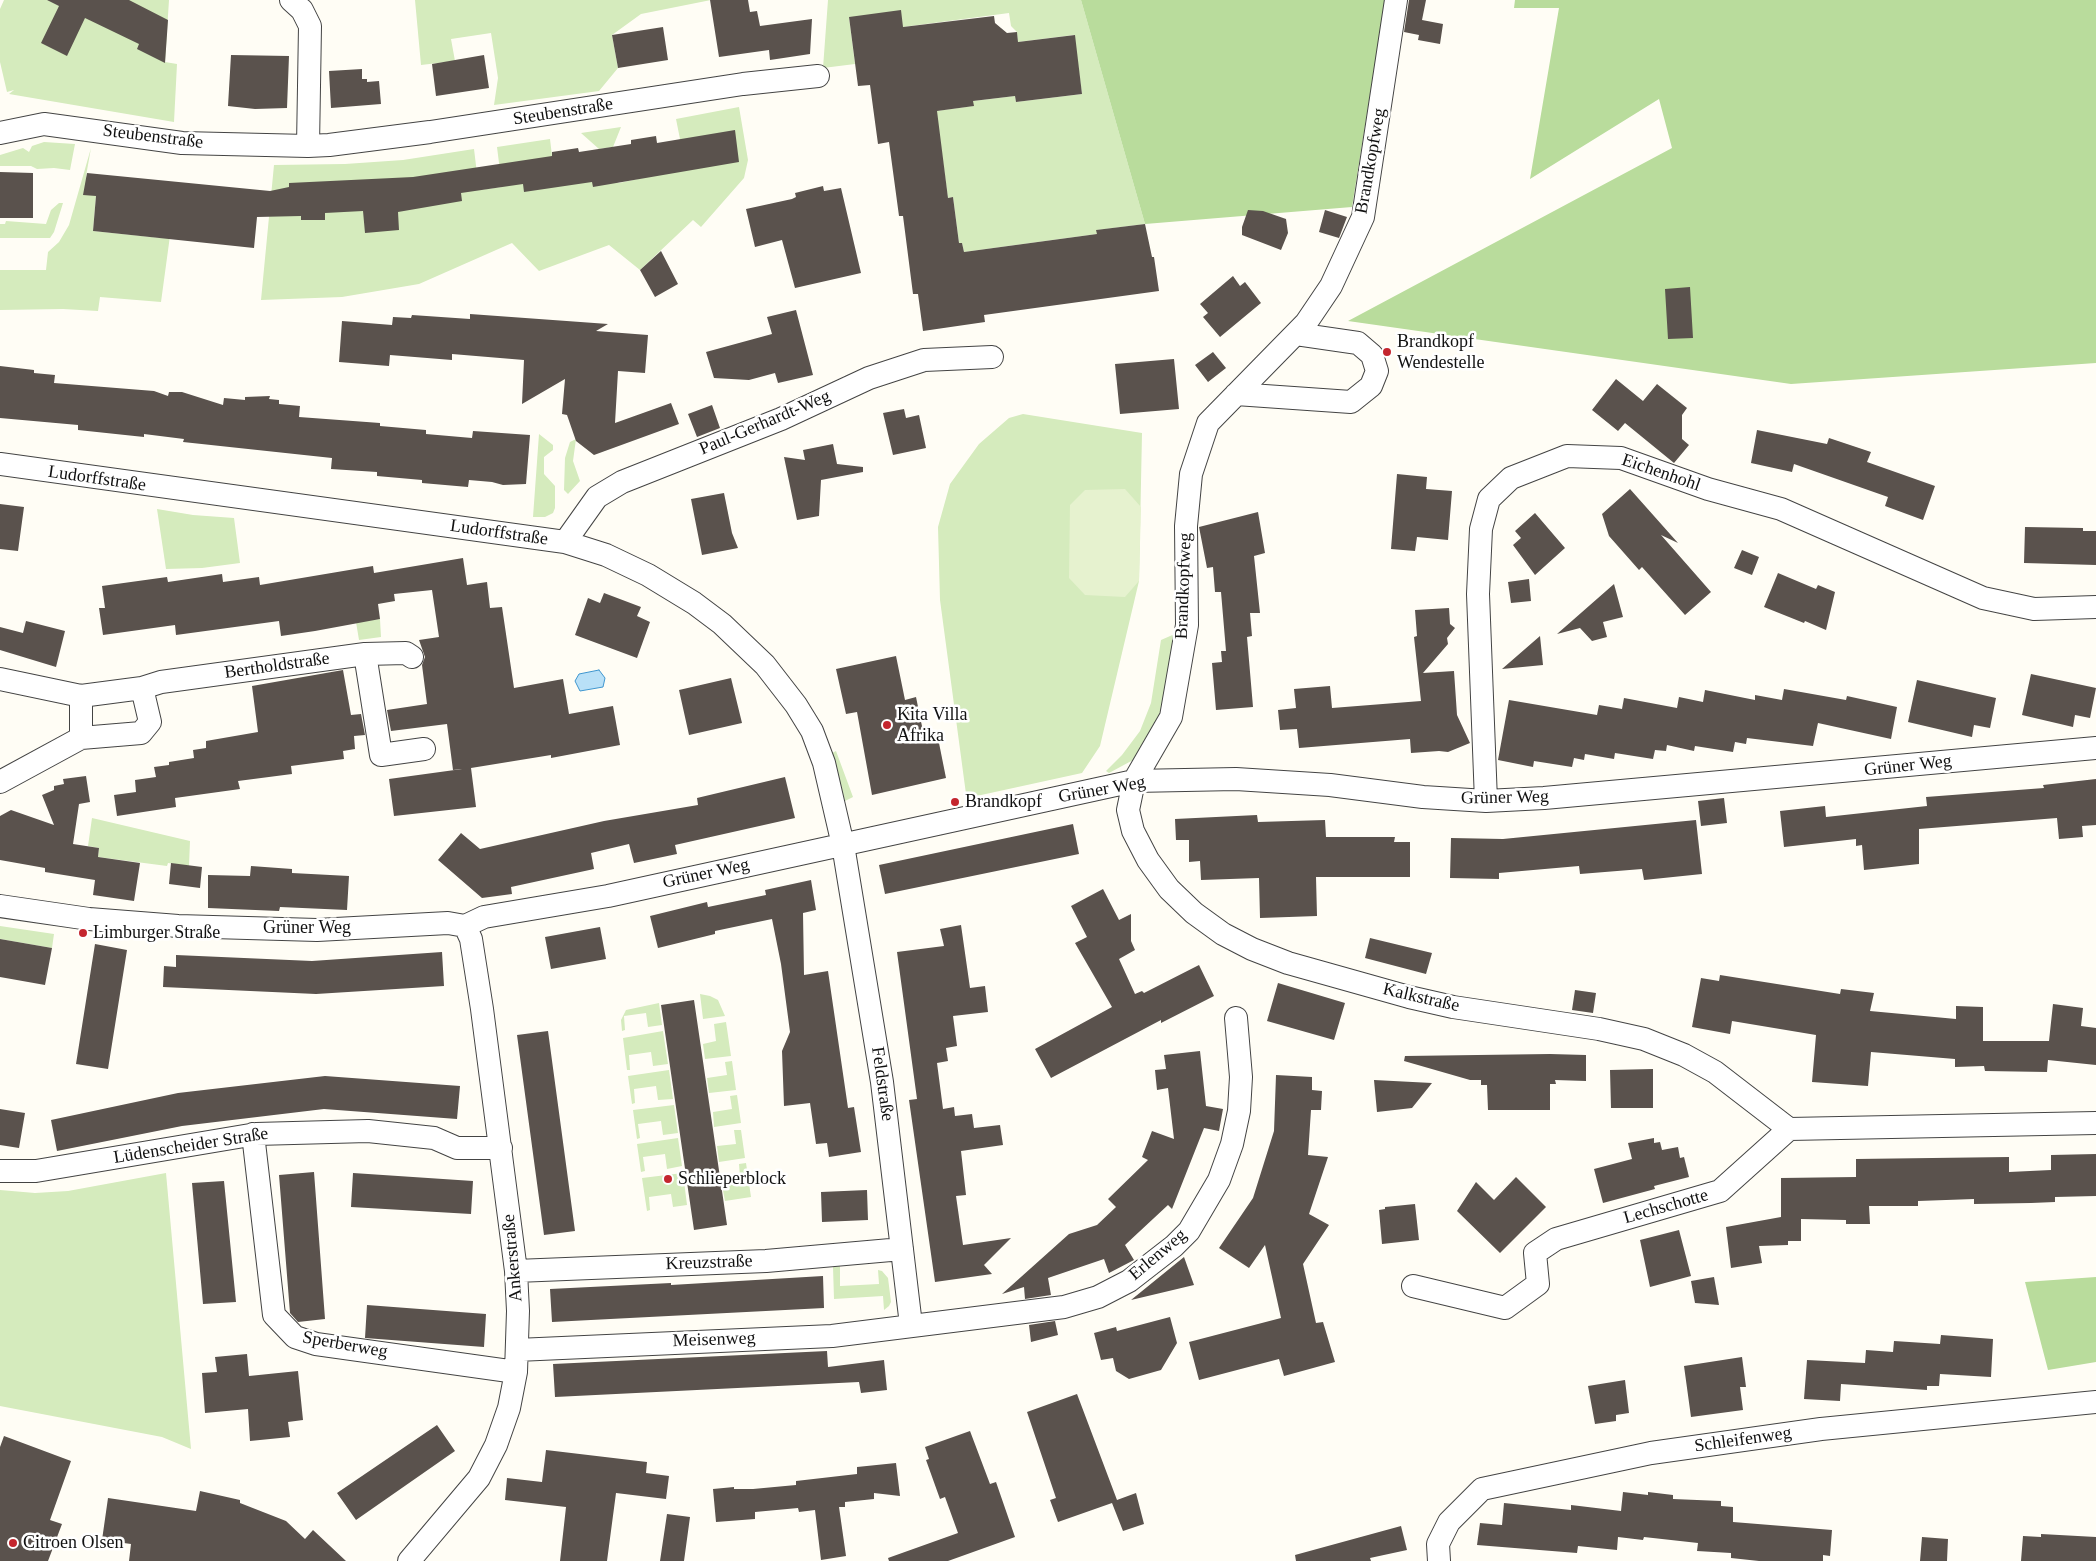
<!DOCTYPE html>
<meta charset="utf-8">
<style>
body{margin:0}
canvas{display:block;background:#fffdf5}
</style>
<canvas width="2096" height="1561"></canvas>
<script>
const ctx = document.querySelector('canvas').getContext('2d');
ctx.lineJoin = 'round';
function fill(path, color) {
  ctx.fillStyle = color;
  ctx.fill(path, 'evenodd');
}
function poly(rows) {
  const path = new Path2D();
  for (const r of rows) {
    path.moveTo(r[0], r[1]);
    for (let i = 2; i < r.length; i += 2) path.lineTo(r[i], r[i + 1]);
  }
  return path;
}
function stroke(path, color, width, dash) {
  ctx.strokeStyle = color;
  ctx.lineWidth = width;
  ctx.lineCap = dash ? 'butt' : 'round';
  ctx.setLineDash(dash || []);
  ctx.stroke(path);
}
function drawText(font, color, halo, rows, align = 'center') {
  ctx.font = font + ' Georgia,serif';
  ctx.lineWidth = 5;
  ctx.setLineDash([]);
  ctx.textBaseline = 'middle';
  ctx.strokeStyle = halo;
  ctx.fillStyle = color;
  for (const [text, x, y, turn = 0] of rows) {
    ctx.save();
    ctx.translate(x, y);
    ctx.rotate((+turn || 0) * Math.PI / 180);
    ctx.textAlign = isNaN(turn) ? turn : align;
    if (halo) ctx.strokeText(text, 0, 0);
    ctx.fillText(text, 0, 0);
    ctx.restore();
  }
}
fill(poly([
 [4,0,169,0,165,62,177,64,174,122,9,94,14,90,7,92,0,62,0,9],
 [415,0,711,0,641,14,612,35,618,68,599,91,494,105,498,78,491,33,451,39,455,61,421,65],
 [828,0,1081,0,1145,224,1097,230,1097,234,964,252,962,243,959,243,953,197,948,198,936,111,973,106,973,101,1015,96,1016,102,1082,94,1074,35,1018,42,1017,32,1011,26,1009,13,903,27,849,17,855,64,823,68],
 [739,107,748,160,744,178,701,227,693,220,640,270,609,245,539,271,512,243,419,284,342,297,261,300,274,165,345,164,403,160,474,149,479,190,502,187,497,147,550,139,552,156,619,183,638,179,680,139,676,119],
 [621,127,613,147,599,149,581,133],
 [44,142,75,144,70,170,54,168,37,169,31,166,0,166,0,155,23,148,29,152,32,146],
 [91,148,86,176,96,196,93,231,161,238,172,221,161,302,100,297,98,311,63,309,0,310,0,270,46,270,48,252,59,242,69,225],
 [59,203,63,203,54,232,50,238,0,238,0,224,5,224,6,221,46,224,51,210],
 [1023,414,1142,433,1139,581,1100,746,1082,773,972,797,966,794,940,600,938,527,950,484,979,444,1009,418],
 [539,434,553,445,553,450,544,457,544,474,555,486,555,508,553,513,545,517,533,517],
 [576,439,573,461,580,481,568,494,564,490,565,458,570,442],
 [157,509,193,515,234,518,240,563,202,568,166,569],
 [380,619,381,637,359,640,356,622],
 [1177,633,1172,675,1158,718,1135,759,1109,773,1106,771,1122,755,1140,731,1151,703,1161,640],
 [836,751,853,797,845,801,832,753],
 [92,818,190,841,189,866,168,863,167,866,98,857,99,848,88,846],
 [0,926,54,934,52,948,0,939],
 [700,994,710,996,718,1000,725,1016,703,1019],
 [659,1003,662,1025,648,1027,646,1013,624,1016,625,1030,622,1031,621,1020,626,1010],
 [726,1022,731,1056,705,1059,703,1044,716,1041,714,1024],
 [663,1031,668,1064,653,1066,651,1052,629,1055,630,1070,627,1070,623,1038],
 [732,1061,736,1090,709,1093,707,1078,727,1075,725,1062],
 [669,1070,673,1099,658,1100,656,1086,634,1089,635,1103,632,1104,628,1076],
 [737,1095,741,1123,714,1127,713,1112,732,1109,730,1096],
 [674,1105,678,1133,663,1135,661,1121,638,1124,640,1138,637,1139,633,1110],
 [734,1130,741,1130,745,1158,719,1162,717,1146,736,1144],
 [678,1138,682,1166,667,1169,665,1154,643,1157,645,1171,641,1172,637,1144],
 [746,1163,751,1197,725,1201,721,1180,740,1177,739,1164],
 [166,1173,191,1449,162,1437,0,1406,0,1190,35,1193,68,1191],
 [683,1173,687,1205,673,1207,671,1194,649,1197,650,1210,647,1211,642,1178],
 [840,1266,840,1286,879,1284,878,1270,882,1271,888,1278,891,1302,889,1306,884,1310,883,1296,834,1299,833,1267]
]), '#d5ebbd');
fill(poly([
 [1081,0,1385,0,1352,207,1145,224],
 [1515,0,2096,0,2096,363,1791,384,1348,321,1672,148,1659,99,1530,179,1559,8,1514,8],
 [2096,1277,2096,1362,2048,1370,2025,1282]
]), '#b9dc9c');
fill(poly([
 [1125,489,1141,507,1139,581,1125,597,1085,595,1069,578,1070,505,1085,490]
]), '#e6f2cf');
const water = poly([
 [599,670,605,678,603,687,580,691,575,681,579,674,599,670]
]);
fill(water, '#b9e0f7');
stroke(water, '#3f96cf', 1);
fill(poly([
 [47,0,129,0,168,20,165,63,137,49,139,44,85,18,67,56,41,43,59,6],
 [710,0,748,0,750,12,757,11,760,26,812,19,810,54,770,60,769,50,719,57],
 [1409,0,1426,0,1422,20,1443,24,1440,44,1418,40,1419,35,1404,32],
 [901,10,903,27,994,16,995,23,1007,33,1017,32,1018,42,1075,35,1082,94,1016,102,1015,96,973,101,974,106,937,111,948,198,953,197,959,243,962,243,964,252,1097,234,1096,230,1145,224,1152,257,1154,257,1159,291,984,315,985,322,923,331,918,294,913,294,903,216,899,216,889,142,878,144,870,85,858,86,849,17],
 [663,27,668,60,618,68,612,35],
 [231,55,289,56,287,108,255,109,228,106],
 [484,55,489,88,436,96,432,64],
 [362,69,362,79,367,79,367,82,379,81,381,104,331,108,329,71],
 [735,130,739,162,593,187,592,182,524,192,523,184,461,193,462,201,398,212,399,230,365,233,363,211,325,213,325,220,301,220,301,216,257,217,254,248,93,231,96,196,83,195,87,173,270,191,289,187,289,183,413,177,552,156,552,152,578,148,579,152,631,144,631,140,656,136,657,143],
 [0,172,33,173,33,218,0,218],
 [823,186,824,191,841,188,861,273,795,288,782,240,755,247,746,209,792,199,796,197,795,193],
 [1248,210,1263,211,1286,219,1288,233,1281,250,1242,235,1242,227],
 [1325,210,1347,217,1339,238,1319,232],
 [661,251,678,284,655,297,640,270],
 [1233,276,1240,286,1245,282,1261,303,1220,337,1203,317,1208,313,1200,304],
 [1690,287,1693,338,1668,339,1665,289],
 [796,310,813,375,778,383,775,373,749,380,714,378,706,352,772,334,767,317],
 [470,314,608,324,596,331,648,335,645,373,618,371,615,423,671,403,679,424,594,455,576,441,567,415,562,414,565,379,522,404,524,360,452,354,452,360,390,355,389,366,339,362,342,321,392,325,393,317,411,318,412,315,470,319],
 [1213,352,1226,368,1208,382,1195,365],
 [1174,359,1179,409,1120,414,1115,364],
 [0,366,34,370,34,373,55,375,54,383,154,391,168,396,169,392,182,392,223,405,224,398,245,400,245,397,270,396,269,399,279,400,279,404,300,406,299,417,380,423,380,426,426,430,426,434,472,438,473,431,530,435,526,484,503,485,492,482,469,480,468,487,422,483,422,480,377,476,377,472,331,469,332,458,183,442,184,439,144,434,144,437,78,430,78,425,0,418],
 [1616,379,1643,401,1657,384,1687,408,1682,415,1682,439,1689,445,1674,463,1625,423,1618,431,1592,410],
 [712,405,720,428,697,437,688,414],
 [904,409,906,418,919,415,926,448,893,455,883,413],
 [1757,430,1827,444,1829,438,1871,452,1867,462,1935,486,1923,520,1885,506,1888,497,1794,464,1792,472,1751,463],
 [833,444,837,464,863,467,863,472,821,480,819,516,797,520,784,457,805,460,803,450],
 [1397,474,1427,477,1426,489,1452,491,1448,540,1417,537,1415,551,1391,549],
 [1630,489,1678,543,1661,535,1711,592,1685,615,1642,567,1639,570,1609,536,1602,514],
 [724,493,732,533,738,548,702,555,691,499],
 [0,504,24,507,18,551,0,549],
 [1258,512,1265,553,1254,556,1260,613,1250,613,1252,636,1247,637,1253,707,1216,710,1212,663,1222,662,1221,651,1226,651,1221,592,1215,592,1213,567,1207,568,1199,527],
 [1535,513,1565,548,1535,575,1513,545,1521,538,1515,531],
 [2025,527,2083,528,2083,531,2096,531,2096,565,2024,563],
 [1742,550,1759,557,1752,575,1734,568],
 [463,558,467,585,487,582,490,608,502,607,514,688,563,679,569,714,613,706,620,745,551,758,551,755,471,768,476,807,394,816,389,779,462,769,453,770,447,724,391,731,387,710,427,704,422,665,425,657,419,640,439,637,432,590,394,594,395,601,378,604,380,619,315,631,281,636,279,621,176,635,175,625,103,635,99,608,105,608,102,586,167,577,168,582,222,574,223,582,259,577,260,585,373,566,374,573],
 [1778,573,1816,589,1818,585,1835,592,1826,630,1805,621,1804,623,1764,607],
 [1529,579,1531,601,1511,603,1508,582],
 [1614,584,1623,617,1603,622,1607,637,1592,641,1580,628,1557,634],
 [604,593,641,607,637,616,650,622,637,658,575,635,588,598,600,603],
 [1449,608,1450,624,1455,628,1447,638,1448,644,1423,673,1454,671,1457,715,1470,743,1448,752,1439,751,1411,753,1410,739,1299,748,1297,729,1280,730,1278,710,1296,708,1294,689,1330,686,1332,708,1421,701,1414,637,1417,636,1415,610],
 [26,621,65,631,56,667,0,650,0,627,23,633],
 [1540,636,1543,665,1502,669],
 [896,656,905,700,916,697,924,736,937,733,946,778,872,795,857,712,846,714,836,669],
 [343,670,351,715,361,714,365,735,354,736,355,749,343,751,344,759,291,766,292,774,238,781,240,789,175,798,176,807,117,816,114,795,136,792,135,780,156,777,154,767,169,765,169,762,194,758,193,750,206,748,206,741,258,732,252,686],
 [2031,674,2096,688,2090,718,2075,715,2073,727,2022,715],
 [731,678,742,723,689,735,679,690],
 [1917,680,1996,698,1990,728,1974,725,1972,737,1908,722],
 [1784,689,1846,700,1847,696,1897,707,1891,739,1818,723,1813,746,1747,738,1746,744,1735,742,1733,752,1695,746,1694,751,1667,745,1666,751,1655,750,1653,759,1615,753,1614,759,1585,754,1584,760,1574,758,1572,767,1534,761,1533,767,1498,760,1509,700,1597,715,1599,705,1622,709,1624,698,1677,708,1679,697,1703,702,1705,690,1755,700,1755,695,1782,700],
 [86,776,90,802,79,804,73,844,99,848,98,857,140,863,134,901,93,895,95,880,45,872,45,868,0,860,0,816,11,810,54,825,42,795,54,790,54,786,64,784,63,779],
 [785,777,795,818,675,845,677,854,634,863,629,844,591,853,594,869,511,887,512,894,482,898,438,860,461,833,480,849,604,821,698,805,697,798],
 [2096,779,2096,825,2082,826,2083,837,2059,839,2057,818,1919,829,1919,864,1864,870,1862,845,1856,846,1856,839,1784,847,1780,811,1825,806,1826,817,1927,806,1926,797,2044,788,2043,785],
 [1724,798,1727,823,1701,826,1698,801],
 [1257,815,1258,822,1325,820,1326,837,1395,837,1394,842,1410,842,1410,877,1316,877,1317,916,1260,918,1259,878,1201,880,1200,861,1189,862,1189,840,1176,840,1175,819],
 [1696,820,1702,874,1644,880,1642,869,1580,874,1579,866,1499,873,1499,879,1450,878,1451,838,1503,839],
 [1073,824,1079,854,885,894,879,865],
 [171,863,202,867,200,888,169,884],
 [251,866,292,869,292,873,349,876,347,910,280,907,279,911,208,908,208,875,250,876],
 [811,880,816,910,803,913,804,975,828,971,848,1108,854,1107,861,1152,829,1157,827,1143,816,1144,810,1103,784,1106,782,1051,790,1032,781,964,772,919,715,931,715,934,658,948,650,916,707,902,708,907,766,895,765,890],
 [1103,889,1119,920,1131,914,1131,941,1135,950,1119,959,1135,994,1142,991,1144,993,1199,965,1214,996,1161,1023,1161,1020,1051,1078,1035,1049,1112,1007,1075,943,1087,937,1071,906],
 [961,925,970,988,985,986,988,1012,953,1016,957,1046,946,1048,948,1061,937,1063,943,1109,954,1107,955,1116,972,1114,974,1128,1000,1125,1003,1145,961,1151,966,1195,956,1196,963,1245,1011,1238,984,1265,992,1274,935,1282,909,1100,917,1099,897,952,944,946,940,929],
 [600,927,606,959,551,969,545,937],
 [1370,938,1432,953,1426,974,1365,958],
 [0,939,52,948,45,985,0,977],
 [95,944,127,950,108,1069,76,1064],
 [442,952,444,986,316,994,163,987,164,966,176,967,176,955,312,961],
 [1720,975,1840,994,1841,989,1874,993,1870,1011,1956,1019,1956,1006,1983,1007,1983,1041,2049,1041,2053,1004,2083,1008,2081,1026,2096,1028,2096,1065,2048,1060,2047,1072,1985,1071,1984,1066,1955,1067,1955,1059,1871,1052,1868,1086,1812,1082,1816,1035,1732,1021,1730,1034,1692,1027,1701,978,1719,981],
 [1278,983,1345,1003,1334,1040,1267,1021],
 [1575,990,1596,993,1593,1013,1572,1010],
 [694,1000,727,1225,694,1230,661,1005],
 [548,1031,575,1231,544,1235,517,1035],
 [1200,1051,1206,1106,1223,1109,1219,1131,1204,1128,1172,1209,1168,1205,1125,1245,1134,1260,1109,1273,1104,1259,1048,1278,1051,1295,1025,1299,1024,1287,1002,1294,1069,1234,1097,1225,1116,1207,1108,1199,1148,1160,1142,1157,1152,1131,1174,1139,1168,1088,1157,1090,1155,1070,1166,1069,1164,1055],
 [1550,1054,1586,1055,1586,1081,1555,1080,1556,1084,1550,1084,1550,1110,1488,1110,1487,1085,1481,1085,1481,1080,1470,1080,1404,1061,1405,1056],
 [1653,1069,1653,1108,1611,1108,1610,1070],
 [1276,1075,1312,1077,1312,1090,1322,1091,1321,1110,1311,1110,1308,1155,1328,1157,1309,1214,1329,1225,1303,1264,1316,1323,1323,1322,1335,1362,1284,1376,1279,1359,1199,1380,1189,1342,1281,1318,1265,1245,1249,1268,1219,1248,1253,1198,1274,1131],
 [325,1076,460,1086,457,1119,324,1109,182,1126,57,1151,51,1120,178,1093],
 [1374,1080,1432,1083,1412,1108,1377,1112],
 [0,1109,25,1113,19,1148,0,1145],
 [1654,1138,1654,1143,1660,1142,1662,1150,1678,1147,1680,1158,1684,1157,1689,1177,1654,1186,1655,1189,1603,1203,1594,1169,1632,1159,1628,1143],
 [2096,1154,2096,1196,2055,1197,2055,1202,2031,1203,1974,1204,1974,1199,1918,1201,1918,1206,1869,1206,1870,1224,1846,1224,1846,1220,1801,1219,1801,1241,1788,1241,1788,1245,1759,1246,1762,1263,1731,1268,1726,1227,1781,1217,1781,1178,1856,1177,1856,1159,2009,1157,2009,1172,2051,1170,2051,1155],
 [314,1172,325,1319,298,1322,290,1313,279,1175],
 [353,1173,473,1181,471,1214,351,1207],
 [1516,1177,1546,1207,1500,1253,1457,1211,1476,1182,1494,1200],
 [224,1181,236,1302,203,1304,192,1183],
 [867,1190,868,1220,822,1222,821,1192],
 [1415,1204,1419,1240,1382,1244,1379,1210,1385,1209,1385,1207],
 [1679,1230,1691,1276,1650,1287,1640,1240],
 [1184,1257,1194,1285,1131,1300],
 [823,1276,824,1308,552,1322,550,1289,671,1283,671,1285],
 [1714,1277,1719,1305,1695,1303,1691,1281],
 [367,1305,486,1314,484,1347,365,1338],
 [1170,1317,1177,1343,1161,1370,1129,1379,1116,1371,1113,1358,1101,1360,1094,1333,1116,1327,1117,1331],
 [1055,1321,1058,1335,1031,1342,1029,1325],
 [1941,1335,1993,1339,1991,1377,1940,1374,1939,1386,1927,1386,1927,1390,1841,1384,1840,1401,1804,1399,1807,1360,1865,1363,1866,1350,1893,1352,1894,1341,1940,1344],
 [827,1351,828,1367,884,1360,887,1390,861,1393,859,1382,555,1397,553,1364],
 [247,1354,249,1376,298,1371,303,1420,288,1422,290,1437,250,1441,248,1409,205,1413,202,1373,217,1372,215,1357],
 [1742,1357,1746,1387,1740,1387,1743,1410,1691,1417,1684,1366],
 [1625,1380,1629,1413,1616,1415,1616,1421,1595,1424,1588,1386],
 [1077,1394,1117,1500,1136,1493,1144,1524,1123,1531,1112,1503,1058,1522,1050,1500,1056,1498,1027,1412],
 [437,1425,455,1451,356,1520,337,1493],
 [970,1431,990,1484,996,1482,1015,1537,948,1561,889,1561,888,1558,958,1533,945,1497,940,1499,926,1460,929,1459,925,1447],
 [4,1436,71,1461,50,1520,62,1524,48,1561,0,1561,0,1447],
 [546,1450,647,1462,646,1473,669,1476,666,1499,616,1493,607,1561,560,1561,566,1507,505,1500,507,1478,542,1482],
 [896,1463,900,1496,874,1493,874,1499,845,1502,845,1507,839,1507,846,1556,821,1560,815,1510,799,1512,798,1508,755,1512,755,1519,716,1522,713,1489,734,1487,734,1489,753,1489,796,1485,796,1481,857,1474,857,1467],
 [200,1491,240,1500,240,1503,286,1521,305,1539,313,1530,346,1561,129,1561,131,1544,102,1540,108,1498,196,1511],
 [1623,1492,1648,1495,1648,1492,1673,1495,1673,1499,1721,1501,1721,1506,1733,1507,1733,1522,1832,1530,1830,1556,1823,1555,1823,1561,1759,1561,1731,1558,1731,1553,1697,1551,1698,1543,1644,1537,1643,1540,1618,1537,1617,1550,1578,1546,1577,1553,1477,1545,1480,1523,1502,1525,1504,1503,1571,1510,1571,1505,1621,1511],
 [667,1514,690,1517,684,1561,660,1561],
 [1401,1526,1407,1550,1370,1558,1371,1561,1296,1561,1295,1555],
 [2041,1534,2096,1537,2096,1561,2021,1561,2023,1536,2041,1537],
 [1922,1537,1948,1539,1947,1561,1920,1561]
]), '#5a524d');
const minor = poly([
 [291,0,302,10,310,26,308,146],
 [1396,0,1363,217,1331,286,1306,323,1208,423,1191,474,1186,526,1187,625,1171,717,1134,781,1128,810,1133,831,1148,860,1169,889,1194,913,1223,934,1252,949,1288,963,1409,997,1453,1007,1599,1029,1644,1039,1684,1055,1715,1072,1789,1129],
 [0,133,44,124,182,143,308,146,329,145,430,132,743,84,818,76],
 [1236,394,1351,402,1371,386,1377,371,1372,355,1358,343,1296,334],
 [0,464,565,542,606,555,648,575,694,603,722,624,765,665,796,705,812,731,824,763,843,845,882,1082,911,1325],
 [565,542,597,497,622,482,781,419,869,378,924,360,992,357],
 [365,654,381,755,424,749],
 [0,679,81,696],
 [142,688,161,682,365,654,406,653,412,657],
 [0,782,81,738,141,733,150,722,142,688,81,696,81,738],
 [1486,801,1478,594,1481,529,1489,499,1511,478,1567,456,1621,458,1708,489,1781,509,1983,598,2034,609,2096,607],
 [0,906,89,919,178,926,317,930,448,923,465,926,484,917,608,896,1134,781,1236,779,1330,785,1423,797,1486,801,1544,798,2096,748],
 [253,1134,274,1315,295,1337,316,1344,516,1372],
 [0,1171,36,1171,256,1134,368,1131,434,1138,457,1148,501,1148],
 [516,1271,766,1261,902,1249],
 [1413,1286,1505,1308,1538,1284,1535,1253,1556,1239,1720,1191,1789,1129,2096,1123],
 [517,1350,832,1336,1064,1307,1098,1297,1129,1281,1174,1246,1189,1231,1219,1180,1232,1144,1239,1111,1241,1077,1236,1018],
 [409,1561,479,1478,496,1445,509,1408,516,1372,518,1311,516,1271,482,1009,471,939,465,926],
 [1439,1561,1438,1544,1449,1522,1482,1489,1651,1453,1821,1429,2096,1402]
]);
stroke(minor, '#444', 24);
stroke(minor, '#fff', 22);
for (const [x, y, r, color] of [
 [1387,352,5,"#c4262e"],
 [887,725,5,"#c4262e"],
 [955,802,5,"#c4262e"],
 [83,933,5,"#c4262e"],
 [668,1179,5,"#c4262e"],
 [13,1543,5,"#c4262e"]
]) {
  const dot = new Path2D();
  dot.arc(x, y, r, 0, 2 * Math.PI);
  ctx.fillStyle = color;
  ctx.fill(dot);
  stroke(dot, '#fff', 2);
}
drawText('18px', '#111', '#fff', [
 ["Steubenstraße",563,112,-9],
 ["Steubenstraße",153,137,7],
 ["Brandkopfweg",1371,161,-80],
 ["Paul-Gerhardt-Weg",765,423,-23],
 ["Eichenhohl",1661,473,19],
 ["Ludorffstraße",97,479,8],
 ["Ludorffstraße",499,533,8],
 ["Brandkopfweg",1184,586,-88],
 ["Bertholdstraße",277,666,-8],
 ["Grüner Weg",1908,766,-6],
 ["Grüner Weg",1102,790,-10],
 ["Grüner Weg",1505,798,-1],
 ["Grüner Weg",706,874,-12],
 ["Grüner Weg",307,928],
 ["Kalkstraße",1421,998,13],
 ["Feldstraße",882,1084,82],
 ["Lüdenscheider Straße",191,1146,-9],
 ["Lechschotte",1666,1207,-16],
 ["Erlenweg",1158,1255,-40],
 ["Ankerstraße",513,1258,-95],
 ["Kreuzstraße",709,1263,-2],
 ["Meisenweg",714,1340,-2],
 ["Sperberweg",345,1345,10],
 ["Schleifenweg",1743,1440,-8]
]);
drawText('18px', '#111', '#fff', [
 ["Brandkopf",1397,342],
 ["Wendestelle",1397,363],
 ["Kita Villa",897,715],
 ["Afrika",897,736],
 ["Brandkopf",965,802],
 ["Limburger Straße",93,933],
 ["Schlieperblock",678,1179],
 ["Citroen Olsen",23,1543]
], 'left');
</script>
